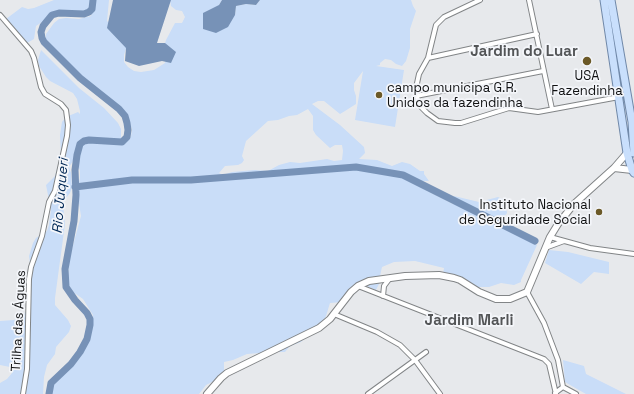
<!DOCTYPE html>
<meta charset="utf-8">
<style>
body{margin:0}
canvas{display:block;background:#e7e9ec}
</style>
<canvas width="634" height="394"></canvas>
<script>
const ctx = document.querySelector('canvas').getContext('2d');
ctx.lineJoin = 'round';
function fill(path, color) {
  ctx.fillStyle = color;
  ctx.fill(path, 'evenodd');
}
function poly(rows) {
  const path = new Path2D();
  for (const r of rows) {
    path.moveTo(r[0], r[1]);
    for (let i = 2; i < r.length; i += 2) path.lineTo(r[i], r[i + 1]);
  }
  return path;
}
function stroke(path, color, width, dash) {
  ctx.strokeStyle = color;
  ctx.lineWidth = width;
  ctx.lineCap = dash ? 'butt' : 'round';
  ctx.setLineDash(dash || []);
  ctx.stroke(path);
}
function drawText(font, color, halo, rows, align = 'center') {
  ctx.font = font + ' "Space Grotesk",sans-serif';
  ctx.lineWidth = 3.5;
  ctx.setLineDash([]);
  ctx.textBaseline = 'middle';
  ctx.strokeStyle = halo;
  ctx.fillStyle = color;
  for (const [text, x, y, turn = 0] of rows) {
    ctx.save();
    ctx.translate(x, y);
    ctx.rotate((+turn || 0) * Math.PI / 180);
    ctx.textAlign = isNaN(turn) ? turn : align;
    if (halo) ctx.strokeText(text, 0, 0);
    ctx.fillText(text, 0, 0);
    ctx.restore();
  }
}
fill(poly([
 [54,0,91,0,91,9,79,13,60,14,42,22,36,26,34,39,27,43,21,39,8,25,6,19,22,7,28,9,34,8],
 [94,0,109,0,107,21,108,22,113,17,128,42,124,55,124,62,128,67,134,71,141,72,154,70,165,63,167,57,164,47,166,40,175,23,182,23,185,17,182,11,176,10,171,6,170,0,222,0,219,5,235,15,236,6,246,4,256,5,260,0,411,0,413,6,416,11,410,29,410,48,406,61,402,66,396,64,391,60,385,59,380,63,380,65,376,66,404,70,395,127,355,120,363,71,354,83,354,90,356,96,356,104,345,111,340,114,324,101,318,101,312,104,340,125,364,147,365,153,359,159,377,160,392,166,402,162,410,164,420,171,424,171,424,174,429,181,423,181,422,188,453,204,456,202,454,196,479,202,498,197,504,200,506,206,507,213,503,218,477,214,476,215,537,245,521,280,521,282,514,285,501,283,489,287,476,287,443,274,444,268,415,261,394,262,382,267,380,276,380,282,376,290,367,286,355,290,342,302,330,303,326,316,322,323,317,325,301,342,290,346,285,352,273,352,247,354,233,360,224,362,224,372,214,381,206,385,199,394,51,394,51,385,54,379,81,347,90,329,93,315,83,299,73,292,69,286,68,280,69,260,81,216,77,191,80,178,80,171,78,165,73,161,69,167,71,173,72,187,70,193,66,198,63,204,65,224,55,298,55,305,68,320,71,326,69,332,56,347,55,354,47,365,44,377,43,394,0,394,0,383,7,379,12,373,10,367,0,365,0,321,14,320,22,317,26,312,31,271,29,256,33,243,36,238,47,231,49,225,51,210,46,185,55,176,59,162,61,156,60,135,62,122,66,117,78,112,80,114,80,111,77,99,73,93,50,81,46,77,39,66,38,60,41,50,79,88,104,108,118,123,121,129,121,142,127,141,131,136,132,130,130,123,116,107,93,92,82,83,56,52,51,48,45,47,46,34,54,23,59,19,66,18,79,19,91,16,95,4],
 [308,109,313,116,313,130,316,135,330,148,335,145,342,145,343,151,342,160,334,161,327,159,300,163,290,162,279,165,268,171,255,170,232,172,223,175,219,173,225,166,238,165,242,163,244,160,242,156,246,141,268,121,278,120,289,116,297,115],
 [549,250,568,252,609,262,609,274,594,272,581,284,545,263],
 [563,360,584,366,586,374,626,394,586,394,577,389,565,382]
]), '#c9ddf8');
fill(poly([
 [113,0,171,0,157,43,165,43,176,52,171,63,162,61,139,66,125,61,126,48,107,28],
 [222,0,260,0,256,5,246,4,236,6,235,15,228,27,216,33,203,29,203,13,219,5]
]), '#7792b7');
stroke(poly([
 [75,187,132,180,191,180,356,167,403,175,535,241],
 [49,394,51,383,71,364,80,352,87,339,90,325,90,319,87,313,75,300,66,287,65,269,74,221,76,195,75,170,77,155,80,144,84,141,89,140,122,142,127,137,128,130,127,123,125,116,119,109,80,78,44,42,42,38,41,32,43,26,52,15,59,13,84,14,89,12,92,9,93,0]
]), '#7792b7', 7);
const street = poly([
 [480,0,444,17,436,25,428,58,419,74,416,88,418,102,420,106,427,113,438,121,455,123,461,123,509,108,538,112,619,97],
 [529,0,552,109],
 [0,15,31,51,34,58,41,87,45,94,61,104,66,110,68,125,67,136,55,191,49,202,42,236,31,267,29,279,27,369,23,394],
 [428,58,537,34],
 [416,96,543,71],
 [550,237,590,248,634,254],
 [545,248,564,241],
 [358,286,544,359,549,364,556,394],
 [527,292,544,323,558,360,563,387,555,393],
 [383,296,384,286,390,278],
 [334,314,377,332,400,345,415,360,440,394],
 [563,387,576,394],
 [368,394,426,352]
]);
const secondary = poly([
 [614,168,632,170],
 [207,394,221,378,227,373,319,328,330,319,351,292,358,286,369,281,405,276,439,275,454,278,460,280,479,292,496,299,510,299,527,292,550,237,558,224,574,204,614,168,627,153]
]);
const primary = poly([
 [604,0,627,153,632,170,634,173],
 [611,0,632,122,634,153]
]);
stroke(street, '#828587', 6);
stroke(secondary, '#828587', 8);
stroke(primary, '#7189a9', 9);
stroke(street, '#fff', 4);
stroke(secondary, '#fff', 6);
stroke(primary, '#c9dffc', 7);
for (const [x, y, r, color] of [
 [587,61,5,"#6b5927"],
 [379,95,4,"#6b5927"],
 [599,212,4,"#6b5927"]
]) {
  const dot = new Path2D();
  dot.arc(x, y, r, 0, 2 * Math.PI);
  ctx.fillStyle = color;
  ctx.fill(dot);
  stroke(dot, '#f4f6fa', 1.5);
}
drawText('13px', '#101112', '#f4f6fa', [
 ["USA",587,76],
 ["Fazendinha",587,91],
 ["campo municipa G.R.",387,88,"left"],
 ["Unidos da fazendinha",387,103,"left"],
 ["Instituto Nacional",591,205,"right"],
 ["de Seguridade Social",591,220,"right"]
]);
drawText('13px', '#101112', '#f4f6fa', [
 ["Trilha das Águas",19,321,-87]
]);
drawText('italic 14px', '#012856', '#f4f6fa', [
 ["Rio Juqueri",61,196,-85]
]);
drawText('bold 15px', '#535557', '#f4f6fa', [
 ["Jardim do Luar",524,52],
 ["Jardim Marli",469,321]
]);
</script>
